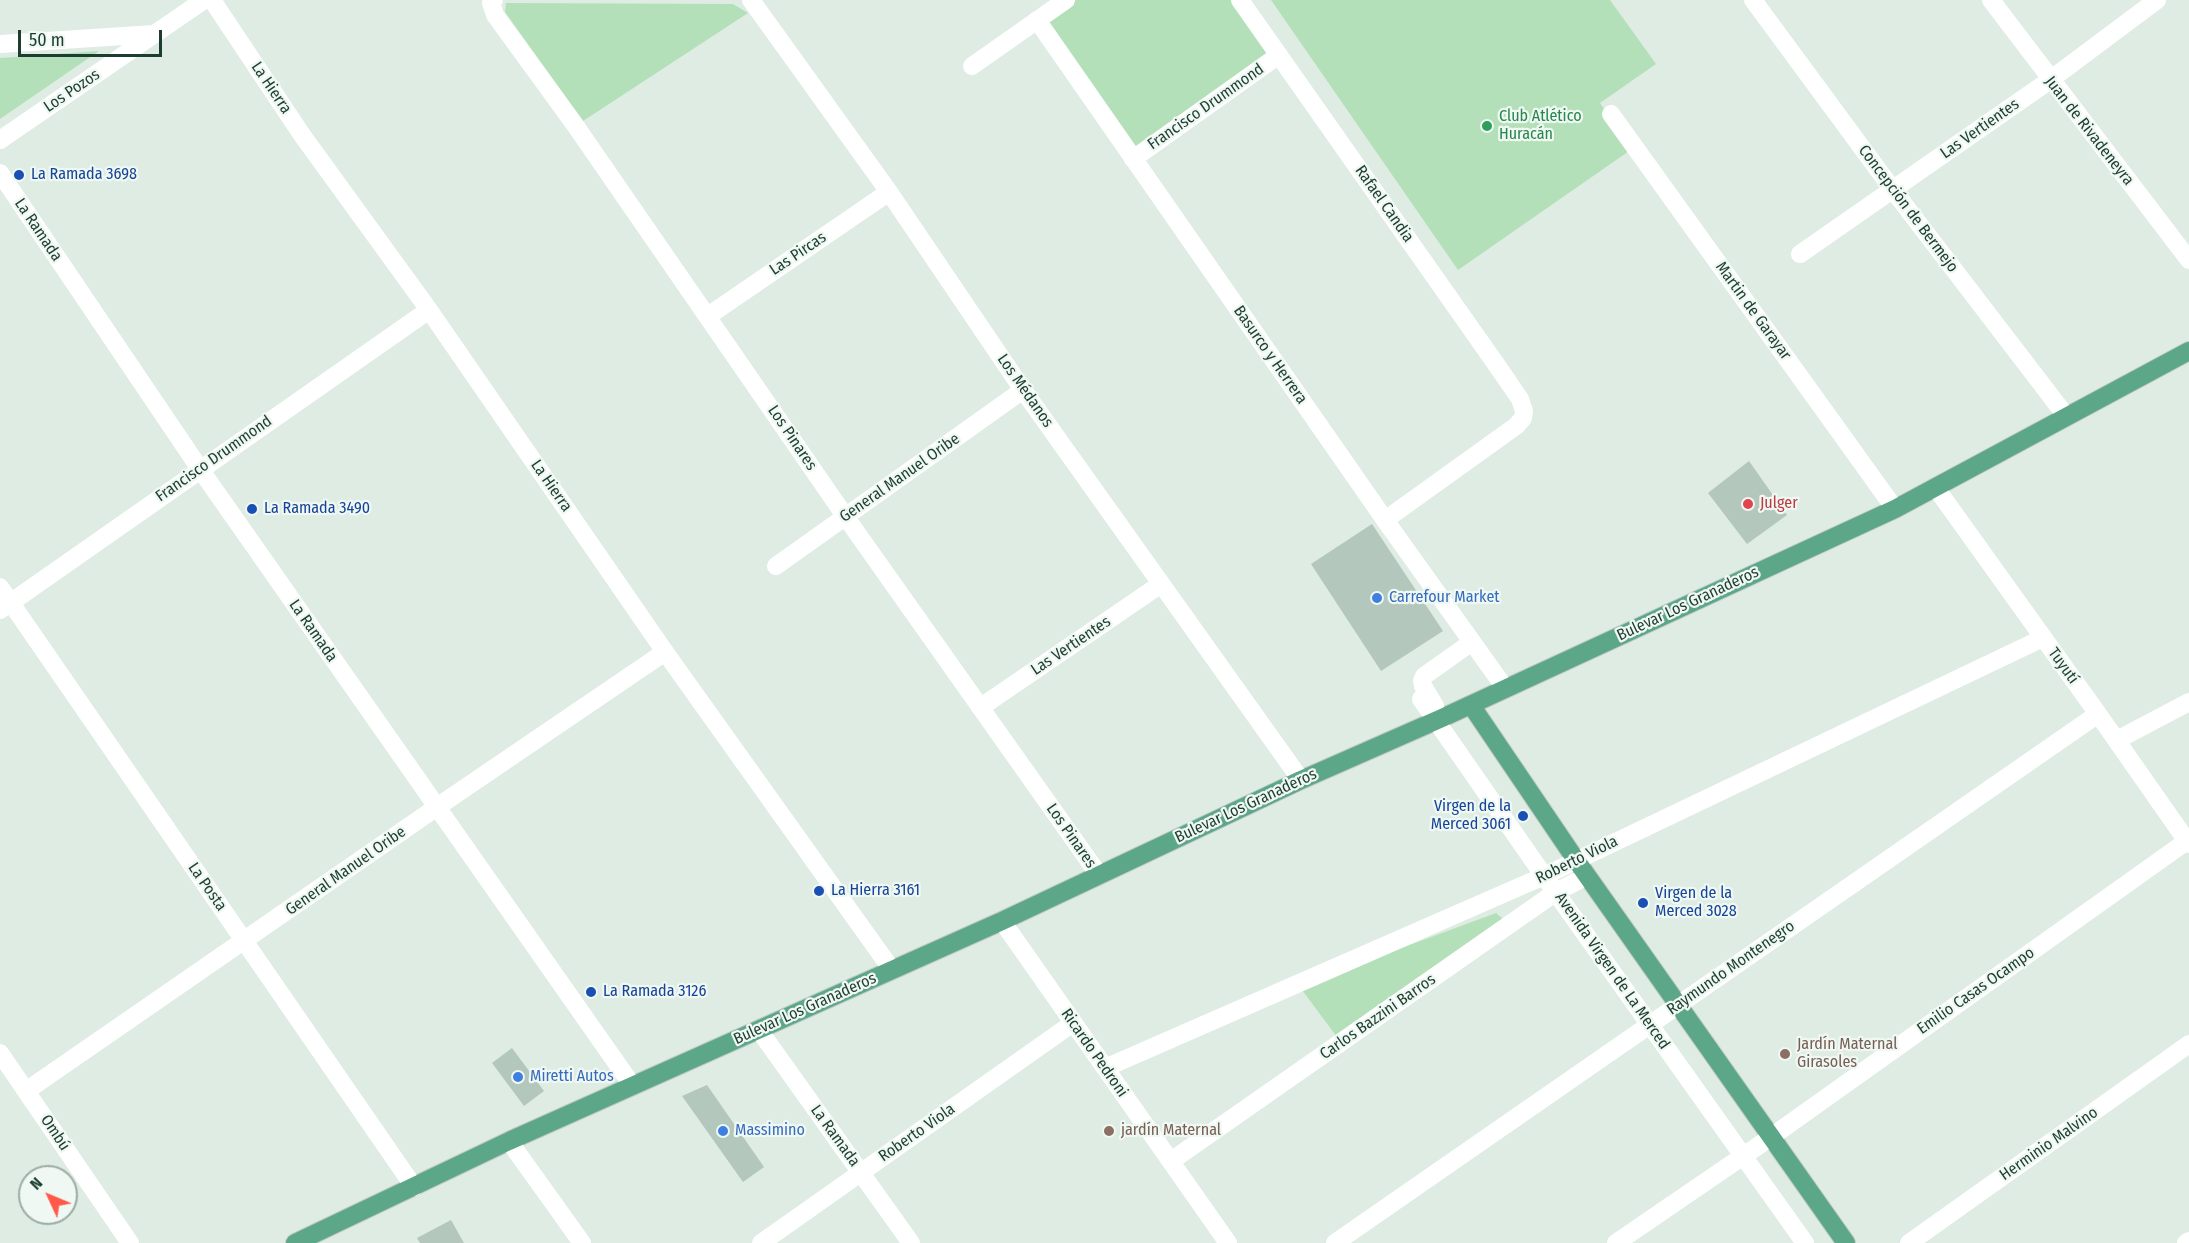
<!DOCTYPE html>
<meta charset="utf-8">
<style>
body{margin:0}
#map{position:relative;width:2189px;height:1243px;overflow:hidden;background:#deece3;font-family:"Fira Sans Condensed",sans-serif}
canvas{display:block}
.north{position:absolute;left:18px;top:1165px;width:60px;height:60px;box-sizing:border-box;background:#eff8f2;border:2px solid #9bada4;border-radius:50%;rotate:314deg;font-size:16px;font-weight:700;line-height:24px;text-align:center;color:#1d3d30}
.north::after{content:'';display:block;margin:auto;width:21px;height:27px;background:#ff5a49;clip-path:polygon(50% 0,100% 100%,50% 72%,0 100%)}
.scale{position:absolute;left:18px;top:30px;width:144px;height:27px;box-sizing:border-box;border:3px solid #1d3d30;border-top:0;padding-left:8px;font-size:18px;line-height:21px;white-space:nowrap;color:#1d3d30;-webkit-text-stroke:4px #eff8f2;paint-order:stroke}
</style>
<div id="map">
<canvas width="2189" height="1243"></canvas>
<div class="north">N</div>
<div class="scale">50 m</div>
</div>
<script>
const ctx = document.querySelector('canvas').getContext('2d');
ctx.lineJoin = 'round';
function fill(path, color) {
  ctx.fillStyle = color;
  ctx.fill(path, 'evenodd');
}
function poly(rows) {
  const path = new Path2D();
  for (const r of rows) {
    path.moveTo(r[0], r[1]);
    for (let i = 2; i < r.length; i += 2) path.lineTo(r[i], r[i + 1]);
  }
  return path;
}
function stroke(path, color, width, dash) {
  ctx.strokeStyle = color;
  ctx.lineWidth = width;
  ctx.lineCap = dash ? 'butt' : 'round';
  ctx.setLineDash(dash || []);
  ctx.stroke(path);
}
function drawText(font, color, halo, rows, align = 'center') {
  ctx.font = font + ' "Fira Sans Condensed",sans-serif';
  ctx.lineWidth = 4.5;
  ctx.setLineDash([]);
  ctx.textBaseline = 'middle';
  ctx.strokeStyle = halo;
  ctx.fillStyle = color;
  for (const [text, x, y, turn = 0] of rows) {
    ctx.save();
    ctx.translate(x, y);
    ctx.rotate((+turn || 0) * Math.PI / 180);
    ctx.textAlign = isNaN(turn) ? turn : align;
    if (halo) ctx.strokeText(text, 0, 0);
    ctx.fillText(text, 0, 0);
    ctx.restore();
  }
}
fill(poly([
 [1067,0,1240,0,1279,55,1133,159,1036,22],
 [1271,0,1610,0,1656,64,1600,103,1632,149,1458,270],
 [506,3,733,4,748,13,583,121,505,12],
 [99,51,0,119,0,58],
 [1496,913,1502,918,1502,926,1337,1037,1299,986]
]), '#b4e0b9');
fill(poly([
 [1749,461,1787,515,1747,544,1708,493],
 [1372,524,1443,631,1381,671,1311,564],
 [512,1048,544,1091,524,1106,492,1063],
 [707,1085,764,1167,743,1182,682,1096],
 [451,1220,464,1243,420,1243,417,1238]
]), '#b3c7bc');
const major = poly([
 [1471,705,1576,860,1846,1243],
 [295,1243,509,1141,1002,921,1301,780,1442,718,1895,509,2189,351]
]);
stroke(major, '#c0c9c5', 20);
stroke(poly([
 [212,0,302,135,429,310,665,652,892,970],
 [494,0,491,3,495,15,575,125,845,516,1099,875],
 [751,0,889,192,1023,390,1301,780],
 [1240,0,1498,367,1520,399,1524,411,1523,418,1516,426,1385,520],
 [1753,0,1893,190,2066,416],
 [1991,0,2189,260],
 [1037,20,1385,520,1505,688],
 [0,44,154,34],
 [972,66,1066,0],
 [1611,114,1895,509],
 [0,140,204,0],
 [1133,159,1279,55],
 [0,173,200,469,632,1085],
 [1800,254,2050,80,2157,0],
 [708,316,889,192],
 [1936,488,2098,714,2189,844],
 [776,566,1023,390],
 [0,587,414,1187],
 [0,610,429,310],
 [1421,699,1544,876,1805,1243],
 [1435,706,1423,686,1422,681,1424,676,1472,642],
 [981,707,1161,584],
 [2117,740,2189,702],
 [1002,921,1228,1243],
 [759,1030,911,1243],
 [0,1053,130,1243],
 [1105,1068,1544,876,2043,638],
 [26,1091,437,807,665,652],
 [509,1141,582,1243],
 [1171,1161,1556,892,1587,876],
 [761,1243,1073,1023],
 [1335,1243,2098,714],
 [1616,1243,1771,1137,2187,841],
 [1909,1243,2189,1044],
 [2186,1243,2189,1241]
]), '#fff', 18);
stroke(major, '#5da789', 18);
for (const [x, y, r, color] of [
 [1487,126,6,"#2e9e5b"],
 [19,175,6,"#1a4fb4"],
 [1748,504,6,"#e0444e"],
 [252,509,6,"#1a4fb4"],
 [1377,598,6,"#3f7fe0"],
 [1523,816,6,"#1a4fb4"],
 [819,891,6,"#1a4fb4"],
 [1643,903,6,"#1a4fb4"],
 [591,992,6,"#1a4fb4"],
 [1785,1054,6,"#8d6e63"],
 [518,1077,6,"#3f7fe0"],
 [723,1131,6,"#3f7fe0"],
 [1109,1131,6,"#8d6e63"]
]) {
  const dot = new Path2D();
  dot.arc(x, y, r, 0, 2 * Math.PI);
  ctx.fillStyle = color;
  ctx.fill(dot);
  stroke(dot, '#eff8f2', 2);
}
drawText('16px', '#1d3d30', '#eff8f2', [
 ["La Hierra",271,88,56],
 ["Los Pozos",72,91,-34],
 ["Francisco Drummond",1206,107,-35],
 ["Las Vertientes",1980,129,-35],
 ["Juan de Rivadeneyra",2089,131,52],
 ["Rafael Candia",1384,204,55],
 ["Concepción de Bermejo",1908,209,53],
 ["La Ramada",38,230,56],
 ["Las Pircas",798,254,-34],
 ["Martin de Garayar",1753,311,54],
 ["Basurco y Herrera",1270,355,55],
 ["Los Médanos",1025,391,55],
 ["Los Pinares",792,438,56],
 ["Francisco Drummond",214,459,-35],
 ["General Manuel Oribe",900,478,-35],
 ["La Hierra",551,486,55],
 ["Bulevar Los Granaderos",1688,604,-25],
 ["La Ramada",313,631,55],
 ["Las Vertientes",1071,646,-34],
 ["Tuyutí",2063,666,54],
 ["Bulevar Los Granaderos",1246,806,-25],
 ["Los Pinares",1071,836,55],
 ["Roberto Viola",1577,860,-26],
 ["General Manuel Oribe",346,871,-35],
 ["La Posta",207,887,55],
 ["Raymundo Montenegro",1731,968,-35],
 ["Avenida Virgen de La Merced",1612,971,55],
 ["Emilio Casas Ocampo",1976,991,-35],
 ["Bulevar Los Granaderos",805,1009,-24],
 ["Carlos Bazzini Barros",1378,1017,-35],
 ["Ricardo Pedroni",1094,1053,55],
 ["Ombú",55,1133,56],
 ["Roberto Viola",917,1133,-35],
 ["La Ramada",835,1136,54],
 ["Herminio Malvino",2049,1144,-35]
]);
drawText('16px', '#27864d', '#eff8f2', [
 ["Club Atlético",1499,117],
 ["Huracán",1499,135]
], 'left');
drawText('16px', '#164399', '#eff8f2', [
 ["La Ramada 3698",31,175],
 ["La Ramada 3490",264,509],
 ["Virgen de la",1511,807,"right"],
 ["Merced 3061",1511,825,"right"],
 ["La Hierra 3161",831,891],
 ["Virgen de la",1655,894],
 ["Merced 3028",1655,912],
 ["La Ramada 3126",603,992]
], 'left');
drawText('16px', '#be3a42', '#eff8f2', [
 ["Julger",1760,504]
], 'left');
drawText('16px', '#366cbe', '#eff8f2', [
 ["Carrefour Market",1389,598],
 ["Miretti Autos",530,1077],
 ["Massimino",735,1131]
], 'left');
drawText('16px', '#785e54', '#eff8f2', [
 ["Jardín Maternal",1797,1045],
 ["Girasoles",1797,1063],
 ["jardín Maternal",1121,1131]
], 'left');
</script>
